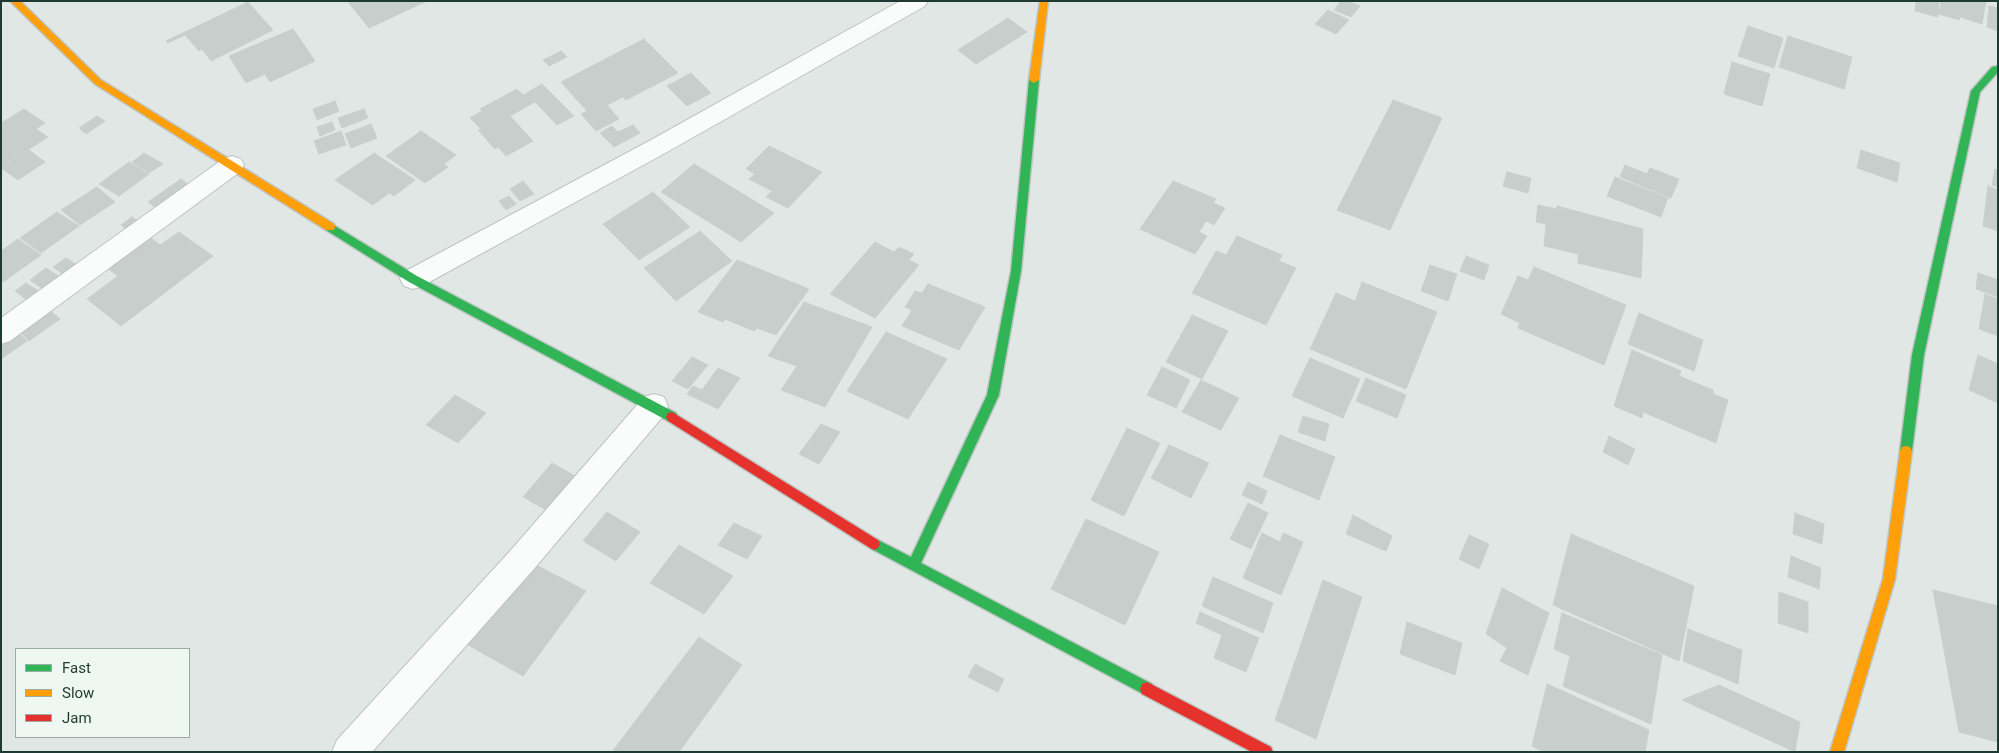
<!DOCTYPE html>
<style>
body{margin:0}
#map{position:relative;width:1999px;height:753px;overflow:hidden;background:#e1e7e4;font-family:Roboto,sans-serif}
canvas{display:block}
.frame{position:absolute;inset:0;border:2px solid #1f3a32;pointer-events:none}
.legend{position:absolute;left:15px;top:648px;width:175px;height:90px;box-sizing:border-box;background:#eef7f2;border:1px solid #9baba5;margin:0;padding:6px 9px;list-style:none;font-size:15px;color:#1f3a32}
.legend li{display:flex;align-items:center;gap:10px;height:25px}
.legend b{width:25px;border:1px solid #9baba5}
</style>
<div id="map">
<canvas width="1999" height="753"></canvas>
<div class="frame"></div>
<ul class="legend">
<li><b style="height:6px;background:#30b455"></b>Fast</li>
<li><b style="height:6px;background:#ff9f0a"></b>Slow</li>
<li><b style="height:6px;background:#e5322d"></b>Jam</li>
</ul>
</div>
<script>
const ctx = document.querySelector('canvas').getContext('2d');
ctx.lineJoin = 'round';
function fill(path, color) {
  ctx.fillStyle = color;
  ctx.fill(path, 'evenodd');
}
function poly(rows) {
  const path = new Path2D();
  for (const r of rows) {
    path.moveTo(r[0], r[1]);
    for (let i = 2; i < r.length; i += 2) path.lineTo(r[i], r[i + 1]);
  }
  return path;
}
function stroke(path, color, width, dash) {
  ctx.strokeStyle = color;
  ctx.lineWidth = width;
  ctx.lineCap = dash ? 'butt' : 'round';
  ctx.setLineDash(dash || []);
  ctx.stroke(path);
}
const building = poly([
 [350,1,427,1,369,28,348,2,350,1],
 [1341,1,1348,1,1360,6,1351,17,1334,10,1341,1],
 [1916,1,1939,1,1938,17,1915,11,1916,1],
 [1941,1,1986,1,1982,24,1960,17,1959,20,1939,14,1941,1],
 [248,2,273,30,211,61,202,49,199,51,185,35,168,43,166,41,248,2],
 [1989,6,1998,8,1998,31,1987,27,1989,6],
 [1328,10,1349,20,1336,34,1315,24,1328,10],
 [1008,18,1027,32,976,64,958,50,1008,18],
 [1748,26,1783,38,1774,68,1738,56,1748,26],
 [293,29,315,61,270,82,265,74,246,83,229,56,293,29],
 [1788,36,1852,57,1844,89,1779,67,1788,36],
 [644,39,678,73,626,100,623,97,607,105,619,119,596,131,581,114,587,111,561,82,644,39],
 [561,51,567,57,549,66,543,60,561,51],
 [1732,62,1770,74,1762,106,1724,94,1732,62],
 [691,73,711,93,687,106,667,86,691,73],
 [542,84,574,116,557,125,535,102,510,116,533,141,506,156,498,147,495,149,478,130,481,129,470,118,482,111,480,109,517,89,523,95,542,84],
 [1393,100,1442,118,1390,230,1337,210,1393,100],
 [335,101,339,111,317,120,313,109,335,101],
 [24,109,45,123,36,129,48,137,1,167,1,123,24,109],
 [364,109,368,118,342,128,338,118,364,109],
 [97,116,105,121,86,134,79,128,97,116],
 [332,122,335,130,320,136,317,127,332,122],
 [371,124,377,138,351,148,345,134,371,124],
 [633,125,640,133,614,147,600,133,612,126,618,132,633,125],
 [341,131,346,145,319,154,314,141,341,131],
 [421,131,456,155,444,164,448,167,425,183,386,156,421,131],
 [769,146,822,172,788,208,766,197,772,191,749,179,755,174,746,169,769,146],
 [29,150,45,162,18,180,1,168,29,150],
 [1861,150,1900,163,1897,182,1857,168,1861,150],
 [144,153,163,164,149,173,132,162,144,153],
 [374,153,415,180,394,196,389,193,373,205,335,180,374,153],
 [129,162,149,174,119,196,99,184,129,162],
 [694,164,774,213,741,242,661,192,694,164],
 [1625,165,1647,174,1650,168,1679,179,1671,198,1620,177,1625,165],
 [1995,169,1998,170,1998,187,1992,185,1995,169],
 [1507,172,1531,178,1528,193,1503,186,1507,172],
 [1615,177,1668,198,1661,217,1607,196,1615,177],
 [181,179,193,188,160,211,148,202,181,179],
 [523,181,534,194,520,201,510,189,523,181],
 [1173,181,1216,199,1213,203,1225,208,1214,225,1206,221,1199,232,1207,236,1195,254,1140,229,1173,181],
 [1988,186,1998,190,1998,231,1983,226,1988,186],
 [97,187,115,202,80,225,61,210,97,187],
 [653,192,690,227,639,260,603,224,653,192],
 [509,196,516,204,506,210,499,201,509,196],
 [1538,205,1557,209,1557,206,1643,229,1641,278,1578,263,1578,254,1544,246,1546,224,1536,222,1538,205],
 [57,212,79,226,41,253,20,238,57,212],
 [132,217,143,224,132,233,121,225,132,217],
 [700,231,732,261,676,301,644,268,700,231],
 [179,232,213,256,121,326,87,299,118,276,107,268,150,237,160,245,179,232],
 [1237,236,1282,255,1279,261,1296,268,1266,325,1192,293,1216,251,1226,255,1237,236],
 [18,239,41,255,3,282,1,280,1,251,18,239],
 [875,242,894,252,899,247,914,254,909,260,919,265,875,318,830,294,875,242],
 [1466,256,1489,265,1484,280,1460,271,1466,256],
 [66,258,81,268,68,278,53,267,66,258],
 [737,260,809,289,776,335,757,328,754,331,725,319,723,322,698,312,737,260],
 [1430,265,1457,274,1448,301,1421,291,1430,265],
 [1534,267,1626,305,1604,365,1518,328,1520,323,1501,314,1518,276,1528,280,1534,267],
 [46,268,63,279,47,292,30,280,46,268],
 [1978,273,1998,280,1998,297,1976,289,1978,273],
 [1362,282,1437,312,1406,389,1310,349,1336,293,1355,301,1362,282],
 [26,283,40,292,28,301,15,291,26,283],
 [928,284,985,307,959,350,902,326,912,310,905,307,915,291,922,293,928,284],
 [1985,294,1998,299,1998,336,1979,329,1985,294],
 [804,302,872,327,825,407,781,390,797,366,768,356,804,302],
 [46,307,60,319,29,341,16,328,46,307],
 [1639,313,1703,340,1694,371,1628,344,1639,313],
 [1192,315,1228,331,1202,379,1166,362,1192,315],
 [14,329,27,341,1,359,1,338,14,329],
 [886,332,947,359,908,419,847,391,886,332],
 [1632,350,1681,371,1679,376,1713,390,1713,394,1728,400,1716,443,1643,412,1642,418,1614,406,1632,350],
 [1978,355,1998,364,1998,403,1969,390,1978,355],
 [692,357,708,365,688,389,672,381,692,357],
 [1310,358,1360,379,1343,418,1292,396,1310,358],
 [1162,367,1190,380,1176,408,1147,395,1162,367],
 [718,368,740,378,718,409,687,394,693,386,702,390,718,368],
 [1366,378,1406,395,1397,418,1356,401,1366,378],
 [1201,380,1239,398,1221,430,1182,412,1201,380],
 [455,395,486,413,458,443,426,425,455,395],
 [1303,416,1329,424,1325,441,1298,432,1303,416],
 [821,424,840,432,819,464,799,454,821,424],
 [1127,428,1160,443,1124,516,1091,500,1127,428],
 [1280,435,1335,457,1319,500,1263,476,1280,435],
 [1609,436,1635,449,1628,465,1603,452,1609,436],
 [1169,445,1209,463,1191,498,1151,478,1169,445],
 [552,463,577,477,548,511,523,497,552,463],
 [1248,482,1267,491,1262,504,1242,495,1248,482],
 [1248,503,1268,513,1251,549,1230,539,1248,503],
 [607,512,640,532,616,561,583,541,607,512],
 [1795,513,1824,524,1822,544,1793,534,1795,513],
 [1353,515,1392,536,1386,551,1346,534,1353,515],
 [1086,519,1159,552,1125,625,1051,589,1086,519],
 [734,523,762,536,747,559,718,545,734,523],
 [1262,533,1280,542,1283,533,1303,542,1281,595,1243,578,1262,533],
 [1571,534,1694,586,1679,661,1553,605,1571,534],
 [1469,535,1489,544,1479,569,1459,559,1469,535],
 [679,545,733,576,704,614,650,583,679,545],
 [1791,556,1821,568,1819,589,1788,577,1791,556],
 [525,559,586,591,523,676,461,641,525,559],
 [1213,577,1273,603,1263,633,1202,606,1213,577],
 [1323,580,1362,597,1316,739,1275,720,1323,580],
 [1502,588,1549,613,1528,675,1500,661,1507,648,1486,634,1502,588],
 [1933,590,1998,606,1998,742,1959,732,1933,590],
 [1779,592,1808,602,1808,633,1778,623,1779,592],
 [1200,612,1259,638,1246,672,1214,658,1222,635,1196,623,1200,612],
 [1562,613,1662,655,1651,724,1563,686,1570,656,1554,649,1562,613],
 [1407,622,1462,643,1455,675,1400,654,1407,622],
 [1688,629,1742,650,1738,684,1683,661,1688,629],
 [699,637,742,665,679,752,612,752,699,637],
 [975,664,1004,679,998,692,968,677,975,664],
 [1547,684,1649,730,1645,752,1544,752,1532,746,1547,684],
 [1719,685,1800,722,1795,752,1682,700,1719,685]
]);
fill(building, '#c8cecb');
stroke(building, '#cad0cd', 1);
const street = poly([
 [900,1,928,1,925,6,667,152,422,286,413,289,404,286,400,279,404,272,651,140,900,1],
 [232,156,241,159,244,165,241,171,10,341,1,344,1,318,223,159,232,156],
 [654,394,664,397,668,406,664,415,533,570,372,752,332,752,337,740,511,550,644,397,654,394]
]);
const fast = poly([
 [1998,66,1998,72,1980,92,1924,355,1912,451,1910,455,1906,456,1902,455,1900,451,1912,355,1971,91,1992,67,1998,66],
 [1034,77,1039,80,1021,271,999,395,921,563,1152,684,1154,689,1152,694,1147,696,870,548,868,544,870,540,874,538,911,557,987,395,1011,271,1029,80,1034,77],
 [330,223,417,276,676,413,678,417,676,421,672,422,668,421,409,282,326,230,325,227,330,223]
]);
const slow = poly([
 [10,1,20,1,101,80,334,224,335,227,334,230,326,230,95,84,10,1],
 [1040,1,1048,1,1039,80,1034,83,1029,80,1040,1],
 [1906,446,1910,447,1912,451,1895,579,1844,752,1830,752,1883,579,1900,451,1902,447,1906,446]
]);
const jam = poly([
 [672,412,878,540,880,544,878,548,874,550,870,548,668,421,666,417,668,413,672,412],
 [1147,682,1271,747,1273,752,1252,752,1142,694,1140,689,1142,684,1147,682]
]);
stroke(street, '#bec4c1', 2);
stroke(fast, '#bdc5c2', 3);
stroke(slow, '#bdc5c2', 3);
stroke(jam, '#bdc5c2', 3);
fill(street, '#fafbfb');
fill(fast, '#30b455');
fill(slow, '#ff9f0a');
fill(jam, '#e5322d');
</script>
